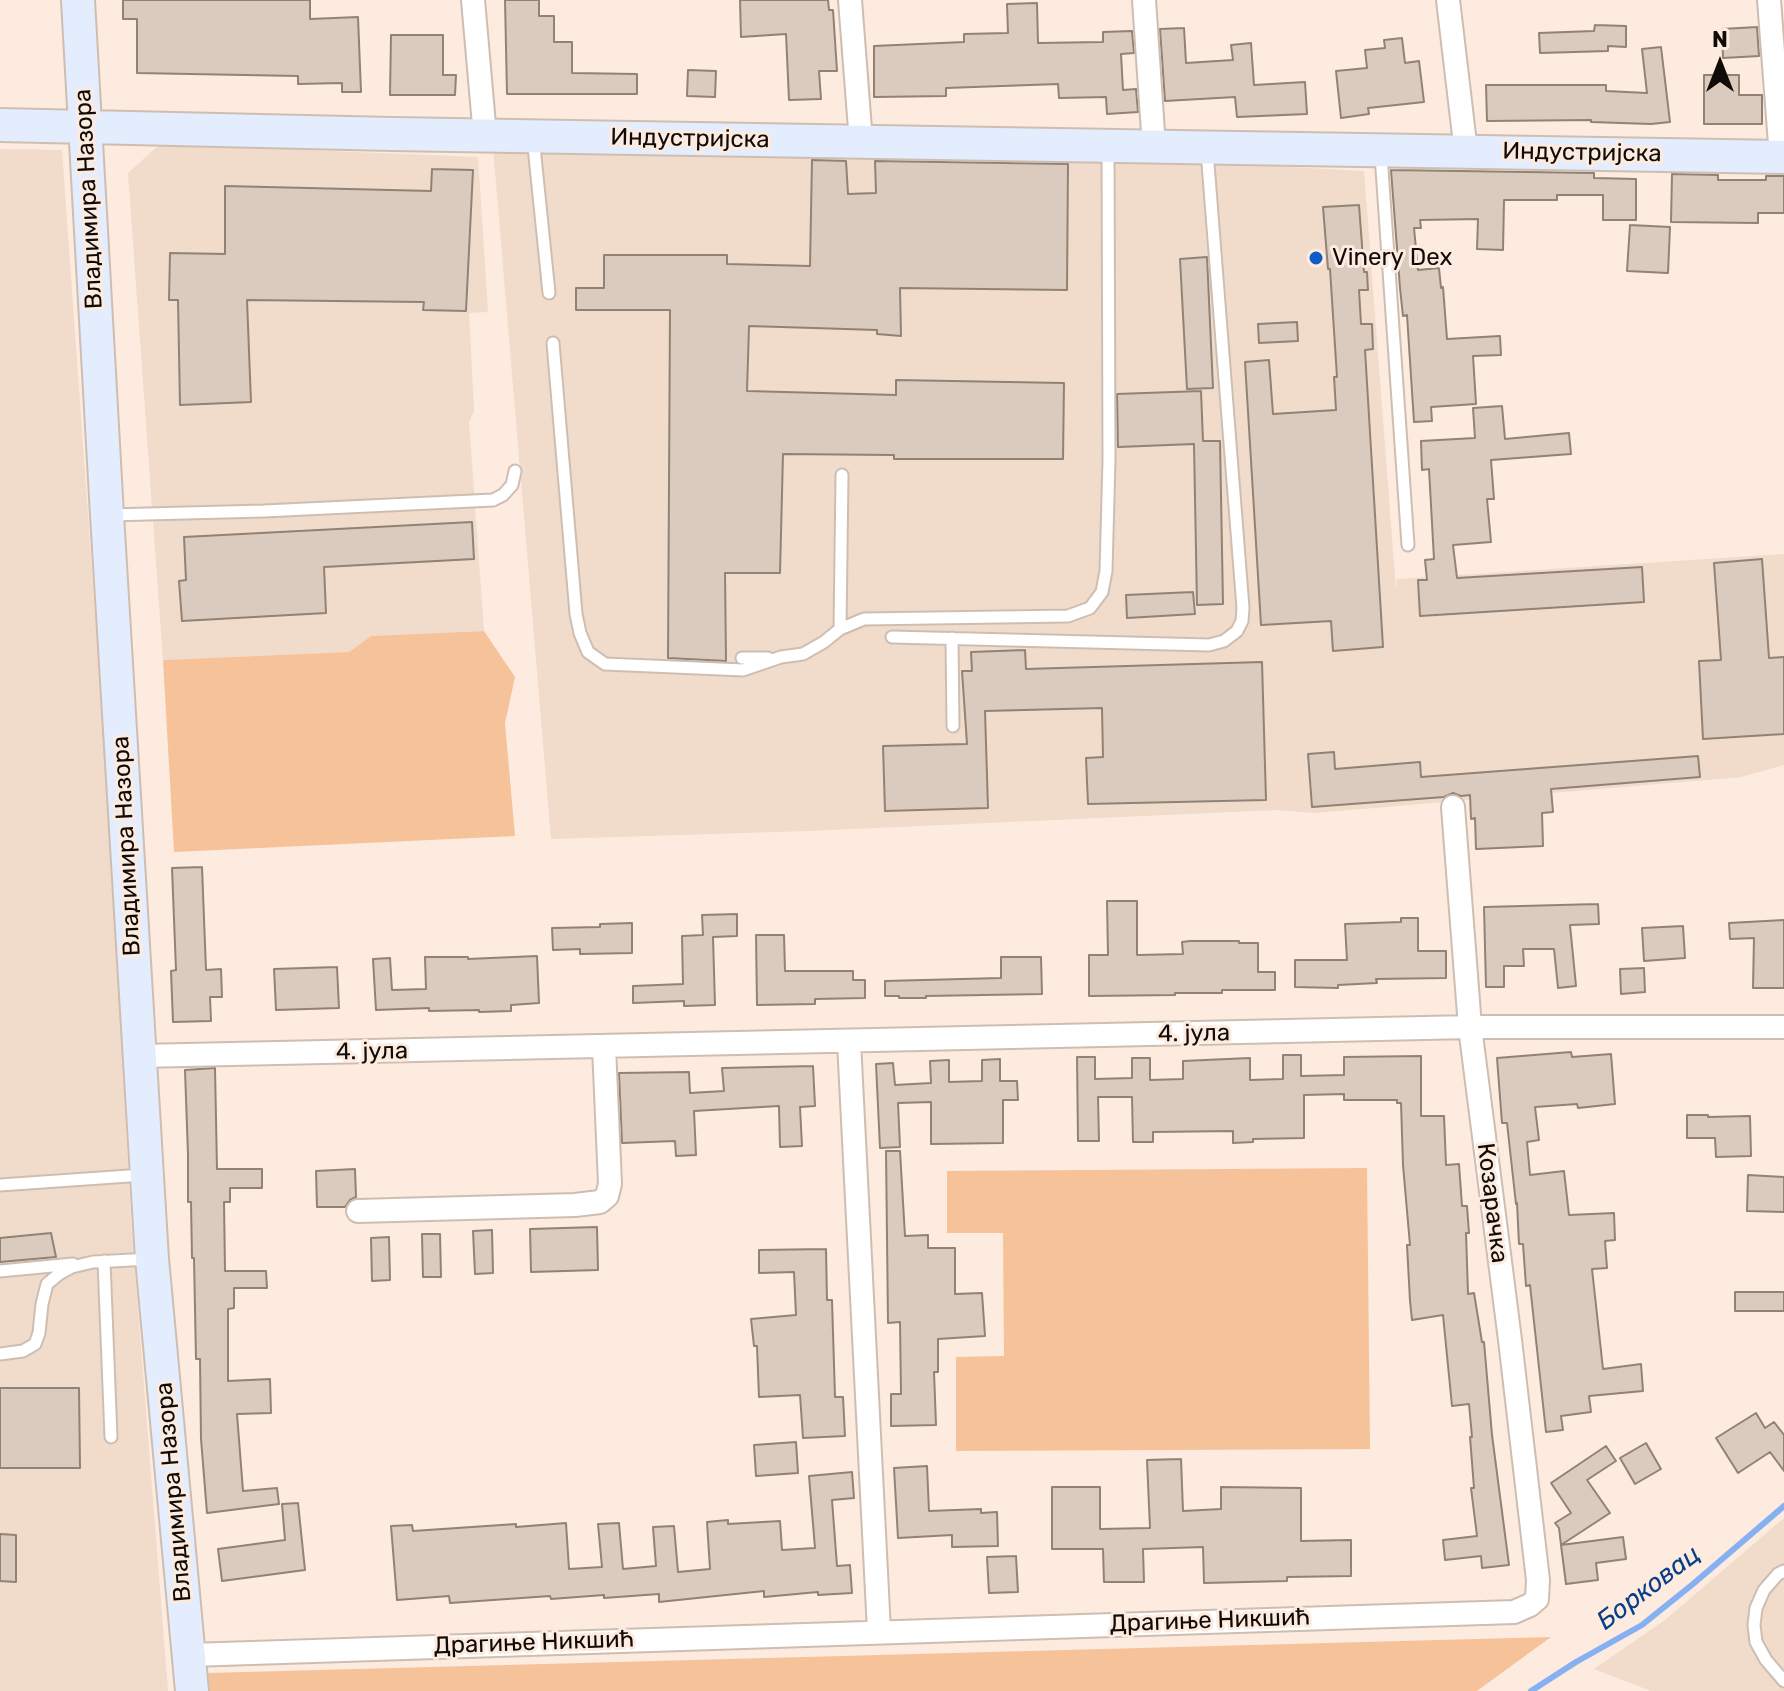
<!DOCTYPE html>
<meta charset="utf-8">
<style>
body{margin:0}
#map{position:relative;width:1784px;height:1691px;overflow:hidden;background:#fcebde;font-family:Rubik,sans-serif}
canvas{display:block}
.north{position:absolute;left:1680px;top:24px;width:80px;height:80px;-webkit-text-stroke:6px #fcebde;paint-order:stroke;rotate:0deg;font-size:22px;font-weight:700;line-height:32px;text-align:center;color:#110b07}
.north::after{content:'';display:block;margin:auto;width:28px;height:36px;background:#110b07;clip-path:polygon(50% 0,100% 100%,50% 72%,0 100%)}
</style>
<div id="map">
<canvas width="1784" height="1691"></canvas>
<div class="north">N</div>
</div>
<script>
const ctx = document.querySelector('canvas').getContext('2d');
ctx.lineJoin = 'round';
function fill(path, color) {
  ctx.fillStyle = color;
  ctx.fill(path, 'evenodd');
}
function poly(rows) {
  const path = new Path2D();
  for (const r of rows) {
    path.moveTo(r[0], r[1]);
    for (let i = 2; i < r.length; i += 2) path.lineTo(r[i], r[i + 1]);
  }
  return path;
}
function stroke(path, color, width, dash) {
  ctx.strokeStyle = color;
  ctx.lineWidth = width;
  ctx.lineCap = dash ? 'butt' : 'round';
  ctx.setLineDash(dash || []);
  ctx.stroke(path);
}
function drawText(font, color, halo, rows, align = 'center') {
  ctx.font = font + ' Rubik,sans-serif';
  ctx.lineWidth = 6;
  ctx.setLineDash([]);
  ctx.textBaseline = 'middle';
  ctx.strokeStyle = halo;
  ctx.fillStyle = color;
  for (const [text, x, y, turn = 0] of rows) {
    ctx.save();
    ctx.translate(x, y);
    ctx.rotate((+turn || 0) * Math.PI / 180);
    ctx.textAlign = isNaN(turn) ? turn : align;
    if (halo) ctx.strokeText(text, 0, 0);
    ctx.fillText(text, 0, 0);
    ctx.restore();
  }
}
fill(poly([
 [160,144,478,157,488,312,469,313,474,411,469,422,484,631,371,636,349,652,163,660,128,173],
 [493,147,1215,163,1364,171,1396,590,1397,579,1784,554,1784,765,1741,777,1315,813,1277,810,808,831,551,839],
 [0,149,62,150,108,795,131,1220,168,1691,0,1691],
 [1784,1518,1784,1691,1651,1691,1594,1669,1665,1620]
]), '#f1dbca');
fill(poly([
 [484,631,515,677,505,723,515,836,174,852,163,660,349,652,371,636],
 [1367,1168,1370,1449,956,1451,956,1357,1004,1356,1003,1233,947,1233,947,1171],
 [1551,1637,1477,1691,210,1691,208,1673]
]), '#f6c29a');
stroke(poly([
 [1531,1691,1576,1662,1642,1625,1693,1584,1784,1506]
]), '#86b0f2', 6);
const building = poly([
 [123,0,310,0,310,19,358,17,361,92,342,92,342,83,298,84,298,76,137,73,137,19,123,19,123,0],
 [505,0,539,0,539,16,554,16,554,42,572,42,572,73,637,74,637,94,507,94,505,0],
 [740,0,828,0,829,10,833,10,837,71,819,71,821,99,789,100,786,34,741,37,740,0],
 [1037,3,1038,43,1103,42,1103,32,1132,31,1134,53,1121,54,1123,90,1136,89,1138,112,1107,114,1106,97,1059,98,1058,84,946,88,946,96,874,97,874,46,964,42,964,34,1008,33,1007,4,1037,3],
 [1595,25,1626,26,1626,47,1608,46,1608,51,1540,53,1539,33,1594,31,1595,25],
 [1757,27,1759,56,1723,58,1722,29,1757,27],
 [1184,28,1186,63,1233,60,1231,45,1251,43,1254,85,1305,82,1307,114,1237,117,1235,97,1165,101,1160,29,1184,28],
 [391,35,443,35,443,75,456,75,455,95,390,95,391,35],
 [1402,38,1405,63,1419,61,1424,102,1368,108,1369,114,1341,118,1336,71,1367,68,1365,50,1385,48,1384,40,1402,38],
 [1661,47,1670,122,1651,124,1591,122,1591,120,1487,121,1486,85,1606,85,1606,91,1647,93,1642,49,1661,47],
 [688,70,716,71,715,97,687,96,688,70],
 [1704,75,1739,75,1739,95,1762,95,1762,124,1704,124,1704,75],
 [812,160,846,161,848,194,876,193,875,161,1068,164,1067,290,900,288,901,336,877,334,877,330,749,326,747,391,896,395,896,380,1064,383,1063,459,894,459,894,455,783,454,780,573,725,573,726,661,668,658,670,310,576,310,576,288,604,288,604,255,727,255,727,264,810,266,812,160],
 [432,169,473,170,466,311,423,310,424,302,247,300,251,402,180,405,178,300,169,300,170,253,225,254,225,186,431,191,432,169],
 [1391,170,1594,173,1594,178,1636,179,1636,220,1603,220,1603,195,1557,195,1557,200,1504,200,1503,250,1477,249,1478,219,1420,220,1421,228,1414,228,1418,270,1439,268,1441,288,1443,287,1447,339,1500,336,1501,355,1473,356,1476,404,1431,407,1432,421,1414,422,1407,315,1403,316,1400,288,1391,170],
 [1672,174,1718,175,1718,180,1766,180,1766,176,1784,176,1784,213,1758,213,1758,223,1671,222,1672,174],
 [1359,205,1364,272,1367,272,1368,290,1359,290,1361,324,1372,324,1373,349,1365,350,1383,647,1333,651,1331,621,1261,625,1245,362,1269,360,1273,414,1336,410,1334,377,1337,377,1330,269,1328,269,1323,207,1359,205],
 [1630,225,1670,227,1668,273,1627,271,1630,225],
 [1207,257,1213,388,1187,389,1180,259,1207,257],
 [1297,322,1298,341,1259,343,1258,324,1297,322],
 [1201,391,1203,441,1220,441,1223,604,1197,605,1194,444,1118,447,1117,394,1201,391],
 [1502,406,1505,439,1569,433,1571,454,1491,460,1494,499,1487,499,1491,542,1453,545,1457,578,1642,567,1644,602,1420,616,1418,580,1427,580,1425,560,1434,559,1429,469,1422,470,1421,441,1475,438,1473,408,1502,406],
 [472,522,474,559,324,567,326,613,182,621,179,581,186,580,184,537,472,522],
 [1762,559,1769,658,1784,657,1784,734,1703,739,1699,661,1721,660,1714,563,1762,559],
 [1193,592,1195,614,1127,618,1126,595,1193,592],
 [1025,650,1026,669,1262,662,1266,800,1088,804,1086,758,1103,757,1102,708,985,711,988,808,885,811,883,746,967,744,962,671,972,671,971,652,1025,650],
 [1334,752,1335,769,1420,762,1421,777,1698,756,1700,777,1551,789,1553,812,1542,813,1543,846,1476,849,1475,818,1471,819,1470,795,1461,796,1453,793,1444,797,1312,807,1308,754,1334,752],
 [202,867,206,970,221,969,222,997,210,997,211,1021,173,1022,171,971,176,970,172,868,202,867],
 [1107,901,1137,901,1137,955,1183,954,1182,942,1190,941,1239,941,1239,943,1258,943,1258,972,1275,972,1275,990,1222,990,1222,993,1175,993,1175,995,1089,996,1089,955,1108,955,1107,901],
 [1598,904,1599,924,1570,925,1576,986,1558,988,1554,949,1523,949,1524,966,1504,966,1504,987,1486,987,1484,907,1598,904],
 [737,914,737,936,713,937,715,1005,684,1006,684,1001,633,1003,633,986,683,984,682,936,703,935,702,915,737,914],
 [1401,918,1418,918,1418,951,1446,951,1446,978,1376,979,1377,983,1338,985,1338,988,1295,987,1295,960,1347,960,1345,924,1401,922,1401,918],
 [1784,920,1784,988,1753,988,1754,938,1730,939,1729,923,1784,920],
 [632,923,632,953,580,954,580,949,553,950,552,928,600,927,600,924,632,923],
 [1683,926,1685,958,1644,961,1642,928,1683,926],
 [756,935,784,935,785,971,853,971,853,980,865,980,865,998,815,999,815,1004,757,1005,756,935],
 [537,956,539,1003,511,1005,511,1011,479,1012,479,1010,429,1011,429,1008,376,1010,373,959,390,958,392,990,426,989,425,957,468,957,468,959,537,956],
 [1001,957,1041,957,1042,994,926,996,926,998,899,998,899,996,885,996,885,981,1001,978,1001,957],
 [337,967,339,1008,276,1010,274,969,337,967],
 [1644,968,1645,992,1621,994,1620,969,1644,968],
 [1571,1052,1572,1057,1611,1054,1615,1104,1578,1108,1577,1104,1535,1107,1539,1140,1527,1142,1530,1175,1564,1171,1569,1215,1614,1213,1615,1240,1605,1241,1607,1268,1592,1269,1603,1369,1641,1364,1643,1391,1589,1396,1591,1412,1561,1416,1563,1430,1546,1432,1530,1285,1526,1286,1523,1244,1519,1244,1517,1203,1516,1204,1507,1123,1502,1123,1497,1058,1571,1052],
 [1283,1055,1301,1055,1301,1076,1344,1075,1344,1057,1421,1056,1421,1116,1444,1116,1446,1165,1459,1164,1462,1206,1467,1206,1469,1233,1466,1233,1468,1294,1474,1293,1482,1342,1484,1342,1492,1435,1509,1565,1482,1568,1481,1556,1445,1560,1443,1540,1477,1536,1471,1488,1474,1488,1470,1437,1472,1437,1469,1404,1452,1406,1443,1315,1412,1320,1410,1301,1407,1245,1410,1245,1403,1165,1401,1103,1397,1103,1397,1100,1344,1100,1344,1094,1304,1095,1304,1138,1253,1139,1253,1142,1233,1143,1233,1131,1153,1132,1153,1142,1133,1142,1132,1097,1098,1097,1099,1141,1078,1141,1077,1057,1095,1057,1095,1079,1132,1078,1132,1058,1150,1058,1150,1080,1183,1079,1183,1061,1250,1058,1250,1080,1283,1079,1283,1055],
 [1000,1059,1000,1081,1017,1081,1018,1100,1003,1100,1003,1143,931,1144,931,1102,898,1103,900,1147,880,1148,876,1064,893,1063,895,1085,931,1083,930,1061,949,1060,949,1082,982,1081,982,1060,1000,1059],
 [813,1066,815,1106,800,1107,802,1146,780,1147,779,1106,694,1111,696,1155,676,1156,675,1141,622,1143,619,1073,689,1072,690,1093,724,1091,722,1068,813,1066],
 [215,1068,217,1169,262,1169,262,1188,230,1188,230,1202,224,1202,225,1271,266,1271,267,1288,234,1288,234,1308,228,1309,228,1381,270,1379,271,1413,237,1414,243,1491,277,1488,279,1504,207,1513,201,1439,200,1359,196,1359,194,1258,192,1258,191,1202,188,1202,188,1155,185,1070,215,1068],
 [1687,1115,1708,1115,1708,1117,1750,1116,1751,1156,1716,1157,1715,1138,1687,1138,1687,1115],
 [886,1151,900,1151,905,1236,928,1235,928,1248,955,1248,955,1294,982,1293,985,1336,938,1339,938,1372,934,1372,936,1425,891,1426,891,1394,901,1394,900,1322,888,1323,886,1151],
 [355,1169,356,1197,350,1200,345,1207,317,1207,316,1171,355,1169],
 [1748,1175,1784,1177,1784,1212,1747,1211,1748,1175],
 [597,1227,598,1270,531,1272,530,1229,597,1227],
 [492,1230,493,1273,475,1274,473,1231,492,1230],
 [51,1233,56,1257,0,1262,0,1238,51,1233],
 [422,1234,440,1234,441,1277,423,1277,422,1234],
 [389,1237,390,1280,372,1281,371,1238,389,1237],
 [826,1249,827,1300,832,1300,835,1397,843,1397,845,1436,803,1438,800,1395,759,1397,757,1346,754,1346,751,1319,796,1315,794,1272,759,1273,759,1250,826,1249],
 [1735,1292,1784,1292,1784,1311,1735,1311,1735,1292],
 [0,1388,79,1388,80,1468,0,1468,0,1388],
 [1756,1413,1765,1428,1774,1422,1784,1435,1784,1471,1770,1452,1738,1473,1716,1438,1756,1413],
 [796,1442,798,1473,756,1476,754,1445,796,1442],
 [1646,1443,1661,1469,1635,1484,1620,1458,1646,1443],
 [1606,1446,1616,1461,1587,1480,1610,1513,1561,1545,1559,1528,1555,1523,1571,1513,1551,1483,1606,1446],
 [1181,1459,1183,1511,1221,1509,1221,1487,1301,1488,1301,1541,1351,1540,1351,1576,1287,1577,1287,1581,1204,1583,1203,1547,1143,1549,1144,1582,1104,1582,1103,1549,1052,1549,1052,1487,1100,1487,1100,1529,1150,1528,1147,1460,1181,1459],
 [927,1466,929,1511,981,1509,981,1513,997,1512,998,1546,952,1547,952,1535,898,1538,894,1468,927,1466],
 [852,1472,854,1498,832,1500,837,1566,850,1565,852,1593,818,1595,818,1592,764,1597,764,1591,659,1602,659,1594,604,1598,604,1595,551,1599,550,1596,450,1603,449,1596,397,1600,391,1526,412,1525,413,1531,516,1524,516,1527,566,1523,569,1569,602,1567,598,1524,619,1523,623,1569,656,1566,653,1527,674,1526,678,1572,710,1569,707,1522,728,1520,728,1524,780,1521,782,1550,815,1548,809,1476,852,1472],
 [298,1503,305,1570,222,1581,218,1549,285,1540,282,1504,298,1503],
 [0,1534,16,1535,16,1582,0,1581,0,1534],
 [1623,1537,1626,1559,1596,1563,1598,1580,1566,1584,1561,1545,1623,1537],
 [1016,1556,1018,1592,989,1593,987,1557,1016,1556]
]);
fill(building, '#dbcbbf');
stroke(building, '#918276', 2);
const lane = poly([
 [533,137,549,293],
 [1381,155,1408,545],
 [553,343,576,614,580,633,588,652,605,664,743,670,781,657,803,654,824,642,840,629,864,619,1068,616,1090,608,1102,592,1106,571,1109,459,1108,148],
 [109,515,264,511,493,500,503,495,512,485,515,471],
 [840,629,842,475],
 [892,637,1209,645,1224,641,1237,631,1242,621,1243,608,1207,151],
 [952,638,953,726],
 [742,658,768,658],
 [0,1185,143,1175],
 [104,1261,111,1437],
 [0,1271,73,1264],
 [0,1354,23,1351,35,1344,39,1333,42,1304,47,1284,59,1274,72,1267,93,1262,151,1259],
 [1784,1571,1778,1574,1764,1590,1756,1608,1754,1625,1756,1642,1766,1660,1784,1681]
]);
const street = poly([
 [473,0,485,136],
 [850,0,861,142],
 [1144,0,1154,147],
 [1448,0,1466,152],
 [1769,0,1781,157],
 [849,1042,879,1631],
 [140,1056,1470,1027,1784,1027],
 [358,1211,575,1205,600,1202,607,1196,610,1184,604,1047],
 [190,1655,1514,1612,1530,1605,1537,1599,1538,1580,1510,1340,1470,1027,1453,807]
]);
const secondary = poly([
 [78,0,107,515,152,1259,192,1691],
 [0,125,392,134,1784,157]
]);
stroke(lane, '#cebeb2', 15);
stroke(street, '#cebeb2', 26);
stroke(secondary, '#cebeb2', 36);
stroke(lane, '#fff', 11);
stroke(street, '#fff', 22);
stroke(secondary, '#e3edfe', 32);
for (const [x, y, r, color] of [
 [1316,258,8,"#125bc5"]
]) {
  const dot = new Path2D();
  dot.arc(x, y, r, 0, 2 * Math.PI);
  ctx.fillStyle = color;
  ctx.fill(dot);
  stroke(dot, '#fcebde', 3);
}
drawText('24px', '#110b07', '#fcebde', [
 ["Индустријска",690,139,1],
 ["Индустријска",1582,153,1],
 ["Владимира Назора",89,199,-93],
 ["Владимира Назора",127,846,-93],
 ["4. јула",1194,1034,-1],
 ["4. јула",372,1052,-1],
 ["Козарачка",1492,1203,83],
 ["Владимира Назора",174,1492,-95],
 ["Драгиње Никшић",1210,1621,-2],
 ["Драгиње Никшић",534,1643,-2]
]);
drawText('24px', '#110b07', '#fcebde', [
 ["Vinery Dex",1332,258]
], 'left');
drawText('italic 26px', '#093d89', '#fcebde', [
 ["Борковац",1649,1588,-37]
]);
</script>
